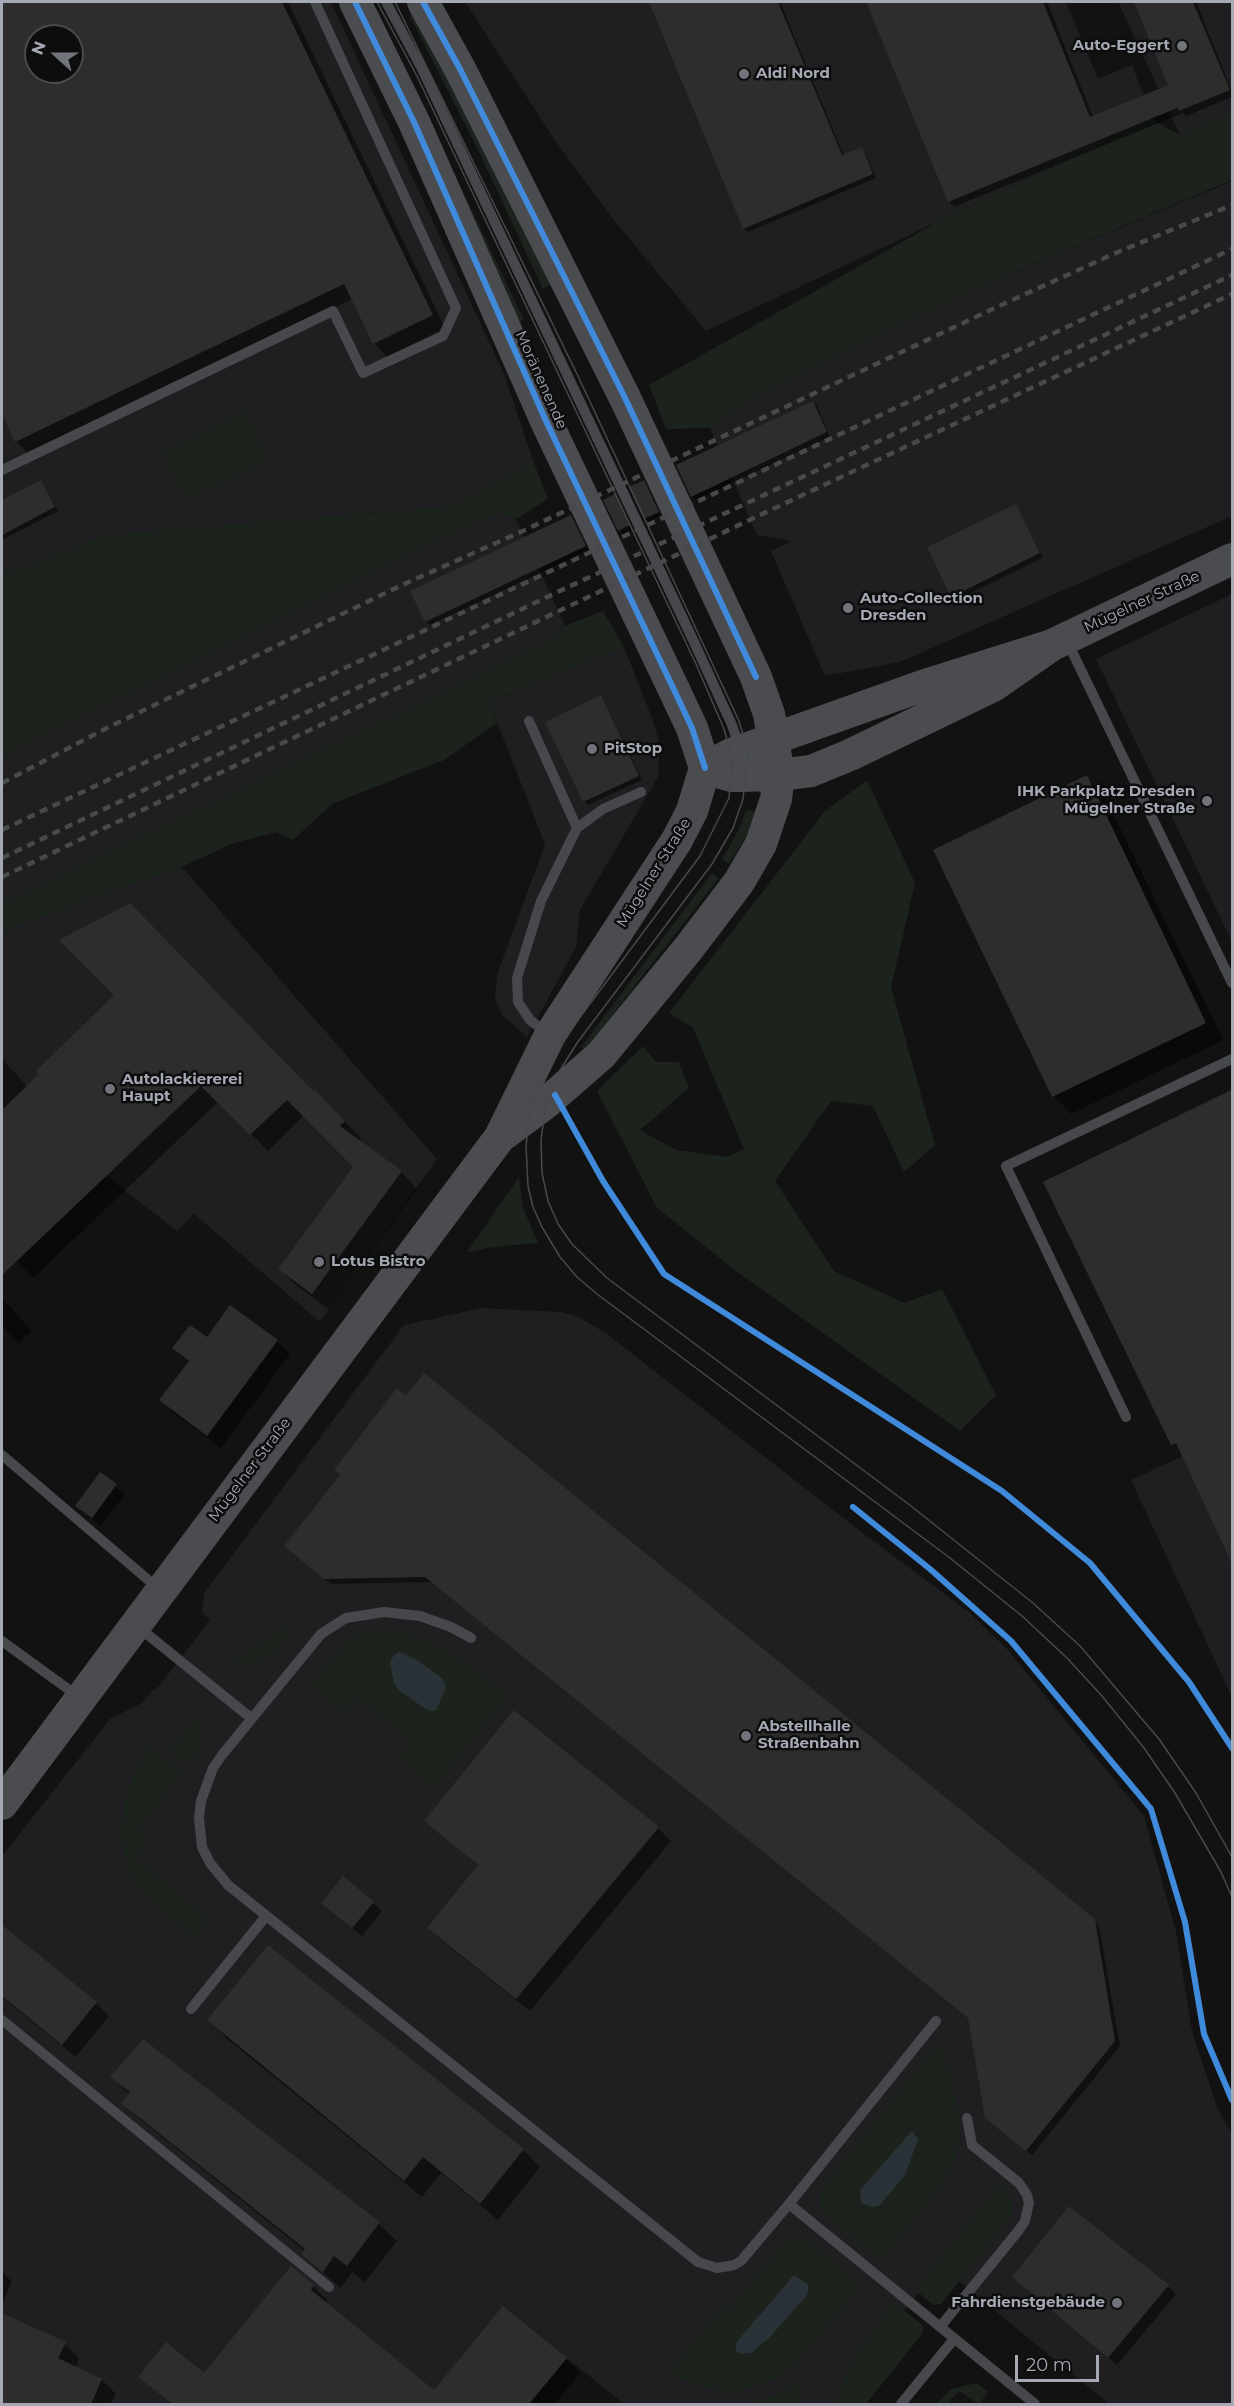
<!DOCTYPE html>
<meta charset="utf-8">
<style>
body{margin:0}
#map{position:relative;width:1234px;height:2406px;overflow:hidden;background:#121213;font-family:Montserrat,sans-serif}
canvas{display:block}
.frame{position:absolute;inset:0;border:3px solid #a4a9b3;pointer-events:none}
.north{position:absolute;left:24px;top:24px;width:60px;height:60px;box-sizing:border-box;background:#0d0d0e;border:2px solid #494b50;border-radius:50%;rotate:291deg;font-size:16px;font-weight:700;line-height:24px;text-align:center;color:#a4a9b3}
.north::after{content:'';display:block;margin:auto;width:21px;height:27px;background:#71747b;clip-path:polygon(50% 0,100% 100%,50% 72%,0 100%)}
.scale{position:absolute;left:1015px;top:2355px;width:84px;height:27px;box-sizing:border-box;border:3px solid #a4a9b3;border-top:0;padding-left:8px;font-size:18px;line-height:21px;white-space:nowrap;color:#a4a9b3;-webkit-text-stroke:4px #0d0d0e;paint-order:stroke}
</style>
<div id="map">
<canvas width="1234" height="2406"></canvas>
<div class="frame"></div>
<div class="north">N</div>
<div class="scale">20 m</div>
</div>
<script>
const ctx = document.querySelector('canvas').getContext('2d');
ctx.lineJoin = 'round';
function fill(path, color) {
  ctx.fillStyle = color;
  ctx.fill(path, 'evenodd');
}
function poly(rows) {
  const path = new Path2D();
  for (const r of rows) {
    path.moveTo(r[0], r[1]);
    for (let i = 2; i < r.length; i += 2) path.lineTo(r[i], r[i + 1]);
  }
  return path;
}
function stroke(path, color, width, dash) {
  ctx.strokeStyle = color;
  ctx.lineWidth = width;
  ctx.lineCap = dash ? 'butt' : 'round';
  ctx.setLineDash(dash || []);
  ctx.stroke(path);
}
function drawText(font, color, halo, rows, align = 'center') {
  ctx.font = font + ' Montserrat,sans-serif';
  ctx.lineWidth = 5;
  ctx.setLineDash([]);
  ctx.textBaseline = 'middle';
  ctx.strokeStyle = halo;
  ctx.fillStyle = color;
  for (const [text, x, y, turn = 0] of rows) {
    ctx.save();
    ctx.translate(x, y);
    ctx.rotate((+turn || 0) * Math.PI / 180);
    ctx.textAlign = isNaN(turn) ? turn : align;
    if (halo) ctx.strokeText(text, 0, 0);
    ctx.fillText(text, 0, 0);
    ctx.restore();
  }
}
fill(poly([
 [2,2,331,2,504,374,534,463,451,506,104,535,2,577],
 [36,36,72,36,72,72,36,72],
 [465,2,1066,2,1098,79,1132,65,1153,120,706,331,613,219,556,142],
 [1118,2,1232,2,1232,115,1231,113,1180,135],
 [1232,181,1232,516,900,662,825,676,771,551,791,541,757,535,710,428,760,393,986,284],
 [499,513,516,519,565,626,555,638,2,903,2,755,462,529],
 [1232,594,1232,942,1096,659],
 [624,647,652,718,660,744,658,777,580,910,576,947,527,1037,502,1015,495,998,497,975,545,844,489,702],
 [181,866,437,1159,320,1322,194,1214,177,1231,115,1183,2,1059,2,931],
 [481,1308,561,1312,579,1317,607,1334,864,1534,970,1613,1007,1649,1144,1816,1176,1932,1192,2031,1218,2110,1232,2133,1232,2404,1109,2404,956,2279,923,2288,901,2314,857,2404,624,2404,567,2358,529,2404,2,2404,2,1856,110,1719,142,1703,153,1690,159,1686,210,1620,202,1613,204,1593,404,1325],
 [1232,1433,1232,1697,1131,1480]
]), '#1f1f21');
fill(poly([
 [412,10,557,282,543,289,479,152,410,16],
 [408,76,524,320,513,324],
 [1231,112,1232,180,986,284,760,393,710,428,666,429,649,385,941,220,1153,120,1180,135],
 [246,411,269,460,185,500,162,451],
 [534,463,548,499,516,519,499,513,462,529,2,755,2,577,104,535,451,506],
 [603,611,624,647,489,702,497,723,444,760,332,804,293,840,276,832,231,844,186,865,2,931,2,903,555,638,565,626],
 [867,780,915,883,891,987,935,1145,904,1172,873,1106,831,1101,775,1181,834,1271,905,1303,942,1289,996,1395,960,1431,732,1268,657,1208,597,1091,643,1046,656,1062,679,1062,689,1088,640,1130,676,1150,728,1157,744,1149,693,1028,669,1013,825,811],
 [749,809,755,813,751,829,729,864,722,859,738,831,745,813],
 [712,873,719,878,585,1050,581,1047],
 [519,1177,523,1208,538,1243,492,1247,467,1252],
 [293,1622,280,1649,266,1660,243,1666,232,1663],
 [383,1629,418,1636,438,1646,478,1672,509,1696,434,1787,398,1758,411,1740,358,1698,345,1713,310,1684,350,1639,360,1632],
 [201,1713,202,1741,199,1752,187,1765,169,1751],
 [148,1745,182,1773,139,1829,150,1839,135,1858,210,1919,195,1937,161,1910,142,1890,134,1880,125,1857,121,1833,125,1802,134,1773],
 [938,2042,949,2065,955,2092,960,2125,956,2158,945,2181,881,2261,826,2216,820,2208,819,2192],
 [1001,2182,1013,2199,1013,2212,1010,2218,941,2304,934,2305,915,2290],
 [800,2238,810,2243,850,2274,847,2278,860,2288,795,2365,776,2379,742,2390,727,2391,702,2387,668,2374,724,2304,730,2309,783,2244,788,2240],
 [791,2277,809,2287,807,2295,770,2337,736,2343],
 [894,2302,921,2324,923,2327,922,2334,866,2404,837,2404,839,2393,852,2360],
 [800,2380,804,2382,799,2404,757,2404,758,2401,779,2393],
 [977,2383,988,2392,979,2404,959,2391,947,2404,936,2404,951,2389]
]), '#1c231d');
fill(poly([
 [399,1652,415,1659,443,1679,446,1688,436,1710,431,1711,424,1708,400,1691,394,1683,390,1662,394,1655],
 [912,2131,918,2139,905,2175,879,2206,873,2207,863,2204,860,2200,861,2189],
 [794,2275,807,2284,809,2287,807,2295,770,2337,751,2353,742,2354,736,2351,736,2343,740,2338]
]), '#2a3237');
fill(poly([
 [2,2,288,2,445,328,387,357,374,343,352,299,29,454,16,441,2,411],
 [36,36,72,36,72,72,36,72],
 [650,2,780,2,844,156,861,149,865,153,876,178,748,232,744,228],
 [866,2,1047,2,1093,117,1170,86,1136,2,1196,2,1232,91,1232,97,1186,116,1183,113,954,207,949,201],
 [813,402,817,406,830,437,696,500,692,496],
 [41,482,58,511,2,540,2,502],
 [644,482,661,516,649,522,645,518],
 [615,496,633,529,623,534,620,530],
 [1016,506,1043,558,956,600,952,596],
 [570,517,589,550,430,625,426,622],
 [601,697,604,701,642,780,588,805,584,801],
 [1087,777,1104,795,1223,1040,1071,1114,1054,1096,935,850],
 [41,1074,315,1092,361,1138,358,1141,401,1172,417,1189,329,1309,297,1286,280,1269,355,1167,304,1115,268,1151,219,1101,33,1278,2,1245,2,1112],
 [2,1298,32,1331,19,1343,2,1326],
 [231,1307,277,1341,290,1354,221,1448,174,1413,161,1400,189,1363,174,1348,207,1339],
 [336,1469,1094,1920,1099,1926,1120,2046,1032,2155,992,2123,969,2018,432,1582,331,1584,291,1551,342,1475],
 [100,1474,125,1494,101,1526,77,1506],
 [426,1821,658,1828,671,1841,530,2011,442,1941,429,1928,479,1866],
 [373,1903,382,1911,362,1936,332,1911],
 [2,1927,96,2003,109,2016,76,2057,2,1997],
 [209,2020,523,2150,540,2167,498,2220,441,2173,422,2197,226,2038],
 [143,2041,379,2224,397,2241,365,2282,352,2272,341,2288,303,2254,305,2251,141,2120,123,2103,130,2095,112,2077],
 [2,2271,12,2282,2,2303],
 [1014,2277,1168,2286,1176,2294,1117,2365],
 [313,2286,327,2300,325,2303,435,2392,566,2359,580,2373,555,2404,171,2404,140,2377,204,2375],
 [2,2314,65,2344,79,2358,75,2368,102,2380,116,2394,111,2404,2,2404]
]), '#0007');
fill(poly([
 [2,2,282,2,433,315,373,344,344,284,15,442,2,414],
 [36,36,72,36,72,72,36,72],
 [649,2,778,2,842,155,862,147,873,174,743,229],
 [866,2,1043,2,1090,117,1168,85,1134,2,1193,2,1230,90,1179,111,1177,108,948,202],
 [813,401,827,432,691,497,676,465],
 [41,480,55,507,2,535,2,500],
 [644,480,659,512,644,519,629,487],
 [615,494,630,525,618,531,603,500],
 [1016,504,1040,553,951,597,927,547],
 [571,515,586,546,425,622,410,591],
 [601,695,639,776,583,802,545,722],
 [1087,775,1206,1023,1052,1097,933,850],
 [130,903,313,1091,315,1090,345,1121,340,1126,402,1171,312,1294,278,1269,353,1167,287,1100,250,1135,201,1086,2,1275,2,1110,39,1074,36,1071,114,995,59,940],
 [1233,1089,1233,1566,1176,1443,1171,1445,1043,1182],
 [230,1305,278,1340,207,1436,159,1400,189,1361,172,1348,190,1325,207,1337],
 [424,1373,1095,1919,1115,2041,1026,2151,985,2118,968,2018,425,1577,324,1579,284,1546,341,1474,334,1470,397,1388,406,1396],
 [100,1472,117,1484,92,1518,75,1506],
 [514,1710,659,1827,516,1999,427,1928,478,1865,424,1821],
 [343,1876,374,1902,352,1928,321,1903],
 [2,1925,97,2002,62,2045,2,1996],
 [268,1945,524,2149,480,2204,423,2157,404,2181,207,2020],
 [143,2039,380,2222,347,2266,334,2256,323,2272,301,2254,305,2249,121,2103,130,2092,110,2077],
 [1069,2206,1169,2285,1108,2358,1012,2277],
 [291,2266,314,2285,311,2290,434,2390,503,2306,567,2358,529,2404,172,2404,138,2377,166,2342,204,2373],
 [2,2313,66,2342,58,2358,102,2379,91,2404,2,2404]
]), '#2d2d2e');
stroke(poly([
 [386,2,422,69,694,642,732,725,740,749],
 [2,470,333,311,363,373,443,336,456,308,315,2],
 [1067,641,1232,983],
 [529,721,577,828,541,901,517,978,518,1002,530,1020,547,1033],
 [577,828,603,809,641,792],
 [1126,1417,1006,1166,1232,1059],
 [2,1455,160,1590],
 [137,1626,251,1718],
 [471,1638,451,1627,420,1616,384,1612,346,1618,321,1634,222,1755,213,1768,201,1801,199,1818,202,1847,210,1863,228,1885,698,2262,717,2268,734,2265,741,2261,789,2204],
 [2,1641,79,1697],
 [191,2009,266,1916],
 [2,2020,329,2287],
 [936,2021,789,2204,1035,2404],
 [940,2327,1019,2230,1025,2221,1029,2203,1027,2195,1019,2183,972,2145,967,2118],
 [901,2404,954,2339]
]), '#47484b', 10);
stroke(poly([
 [355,2,414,122,546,421,676,694,692,728,705,768],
 [423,2,460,69,625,398,756,677,769,714,779,775,776,799,761,844,739,882,688,949,601,1055,546,1103,503,1135],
 [705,768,731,776,739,776,779,775,811,771,850,755,993,686,1052,645,1232,559],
 [2,1804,500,1137,550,1035,677,840,692,811,705,768,731,754,922,686,1052,645]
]), '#4b4c4f', 32);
stroke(poly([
 [377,2,417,76,696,664,724,729,731,754,732,765,729,798,700,856,566,1036,546,1068,535,1093,529,1116,526,1146,528,1186,533,1207,542,1227,560,1257,577,1277,597,1294,950,1558,1022,1616,1067,1658,1102,1696,1144,1748,1175,1793,1221,1872,1232,1897],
 [395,2,578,376,739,721,747,749,747,762,743,799,733,828,712,864,577,1043,559,1072,546,1103,541,1140,542,1173,548,1201,558,1224,572,1244,607,1278,911,1506,1033,1603,1080,1646,1159,1739,1196,1793,1232,1857]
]), '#47494b', 1.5);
stroke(poly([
 [2,783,109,727,402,585,525,530,999,306,1118,252,1232,205],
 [2,830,1232,249],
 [2,858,545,598,1232,275],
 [2,877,760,515,1232,294]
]), '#47494b', 4.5, [8, 6]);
stroke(poly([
 [355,2,414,122,546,421,676,694,692,728,705,768],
 [423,2,460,69,625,398,756,677],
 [555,1095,603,1181,664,1274,1002,1491,1090,1563,1189,1682,1232,1748],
 [853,1507,930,1569,1011,1641,1151,1809,1185,1922,1204,2034,1232,2100]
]), '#408adc', 6);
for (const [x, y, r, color] of [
 [1182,46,6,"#71747b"],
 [744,74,6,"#71747b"],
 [848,608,6,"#71747b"],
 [592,749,6,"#71747b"],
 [1207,801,6,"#71747b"],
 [110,1089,6,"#71747b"],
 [319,1262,6,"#71747b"],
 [746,1736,6,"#71747b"],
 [1117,2303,6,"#71747b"]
]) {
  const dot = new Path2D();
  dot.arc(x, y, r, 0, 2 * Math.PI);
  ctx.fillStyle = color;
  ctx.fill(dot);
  stroke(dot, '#0d0d0e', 2);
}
drawText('bold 15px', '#a4a9b3', '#0d0d0e', [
 ["Auto-Eggert",1170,46,"right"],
 ["Aldi Nord",756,74],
 ["Auto-Collection",860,599],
 ["Dresden",860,616],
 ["PitStop",604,749],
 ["IHK Parkplatz Dresden",1195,792,"right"],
 ["Mügelner Straße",1195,809,"right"],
 ["Autolackiererei",122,1080],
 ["Haupt",122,1097],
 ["Lotus Bistro",331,1262],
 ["Abstellhalle",758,1727],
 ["Straßenbahn",758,1744],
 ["Fahrdienstgebäude",1105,2303,"right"]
], 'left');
drawText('15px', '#a4a9b3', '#0d0d0e', [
 ["Moränenende",541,380,66],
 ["Mügelner Straße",1142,602,-25],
 ["Mügelner Straße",654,873,-58],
 ["Mügelner Straße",250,1470,-53]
]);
</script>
